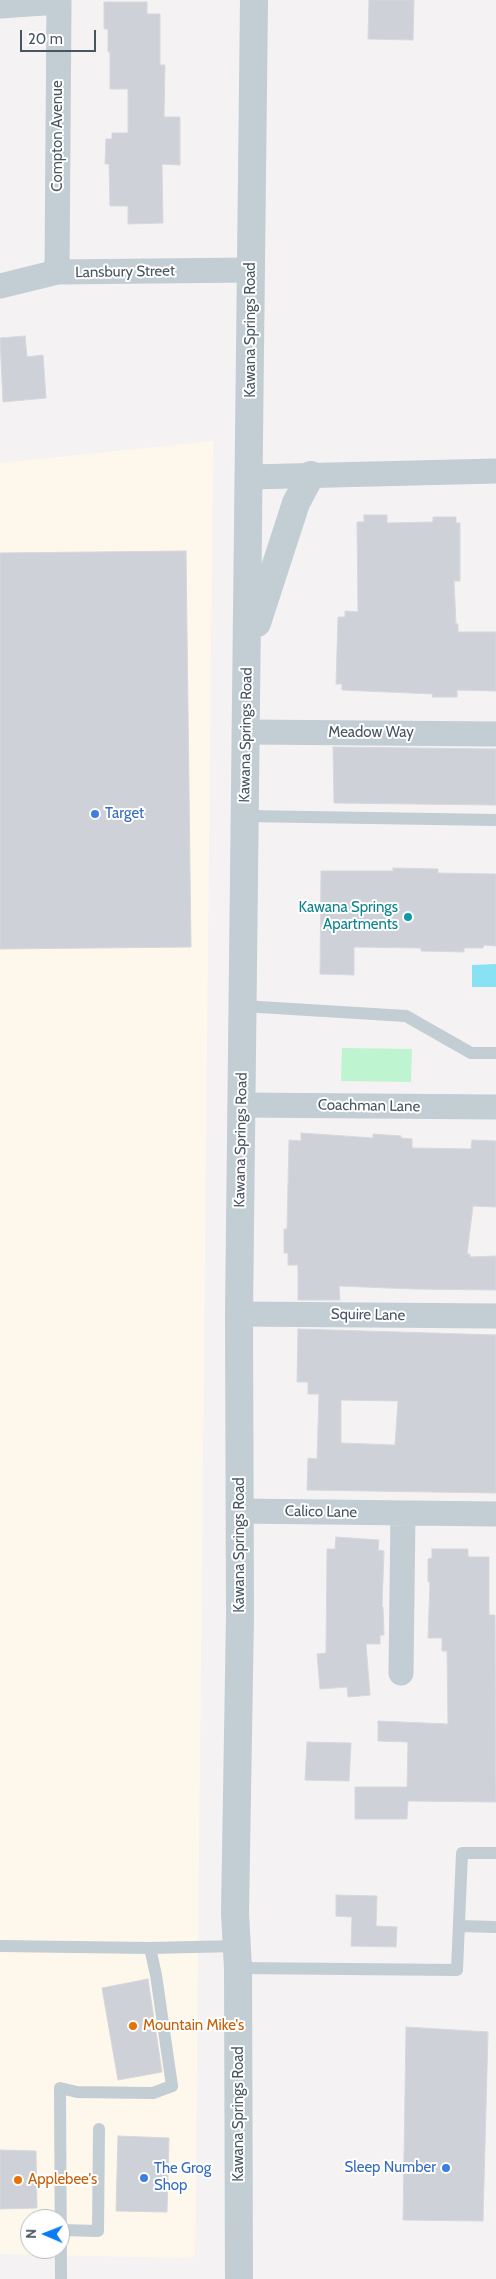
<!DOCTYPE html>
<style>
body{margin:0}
#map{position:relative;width:496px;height:2279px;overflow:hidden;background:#f4f2f2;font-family:Cabin,sans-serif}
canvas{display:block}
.north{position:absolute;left:20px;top:2209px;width:50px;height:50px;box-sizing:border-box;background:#fff;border:1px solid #b6bbc0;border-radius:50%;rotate:271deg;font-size:14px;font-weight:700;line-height:20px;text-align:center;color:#485661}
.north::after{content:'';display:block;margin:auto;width:18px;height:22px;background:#0b7cf5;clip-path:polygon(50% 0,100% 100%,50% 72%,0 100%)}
.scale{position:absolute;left:20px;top:30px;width:76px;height:22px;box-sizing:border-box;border:2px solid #485661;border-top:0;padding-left:6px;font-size:15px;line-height:18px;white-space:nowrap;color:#485661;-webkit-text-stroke:4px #fff;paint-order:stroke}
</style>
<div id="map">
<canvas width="496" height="2279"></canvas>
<div class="north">N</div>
<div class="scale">20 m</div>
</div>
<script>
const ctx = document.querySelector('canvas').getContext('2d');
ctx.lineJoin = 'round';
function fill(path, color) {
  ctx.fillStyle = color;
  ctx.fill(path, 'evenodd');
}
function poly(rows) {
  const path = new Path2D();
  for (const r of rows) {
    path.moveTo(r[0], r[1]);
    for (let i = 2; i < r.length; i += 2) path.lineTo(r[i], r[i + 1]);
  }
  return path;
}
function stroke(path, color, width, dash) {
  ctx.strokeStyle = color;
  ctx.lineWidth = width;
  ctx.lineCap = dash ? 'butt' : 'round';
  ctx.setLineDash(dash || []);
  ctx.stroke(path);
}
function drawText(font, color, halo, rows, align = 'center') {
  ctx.font = font + ' Cabin,sans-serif';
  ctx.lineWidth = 4;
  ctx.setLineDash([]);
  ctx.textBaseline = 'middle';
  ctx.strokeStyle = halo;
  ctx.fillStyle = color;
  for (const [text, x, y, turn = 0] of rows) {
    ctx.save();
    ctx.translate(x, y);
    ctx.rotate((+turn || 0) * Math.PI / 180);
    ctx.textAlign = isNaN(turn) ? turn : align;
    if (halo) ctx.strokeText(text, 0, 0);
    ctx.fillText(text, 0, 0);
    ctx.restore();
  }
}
fill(poly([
 [213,441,195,2256,188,2258,0,2254,0,463],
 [30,2219,60,2219,60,2249,30,2249]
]), '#fef8ec');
fill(poly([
 [342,1048,412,1049,411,1082,341,1081]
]), '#bff4d1');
fill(poly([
 [496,964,496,987,472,987,472,965]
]), '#88e2f4');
const building = poly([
 [369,0,414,0,413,40,368,39,369,0],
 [104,2,147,2,147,14,160,14,160,65,165,65,164,117,180,117,180,165,162,164,163,223,128,224,128,206,110,206,109,164,105,164,106,139,112,139,112,133,128,133,128,89,110,89,110,52,108,52,108,29,104,29,104,2],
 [25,336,27,357,43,355,46,398,3,402,0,338,25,336],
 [364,515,387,515,387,523,433,522,433,517,456,517,456,523,460,523,460,581,454,581,456,624,458,624,458,632,496,632,496,691,457,690,457,697,432,697,433,694,342,690,342,684,336,684,338,617,345,617,345,611,358,612,357,522,364,522,364,515],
 [186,551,191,947,0,949,0,553,186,551],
 [333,747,496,749,496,805,334,803,333,747],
 [393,868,438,869,438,873,496,874,496,946,484,945,483,948,464,948,464,952,421,951,421,948,354,947,354,975,320,974,321,871,393,871,393,868],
 [301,1133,373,1138,373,1134,401,1136,401,1138,412,1139,412,1148,471,1149,472,1140,496,1141,496,1207,473,1206,467,1254,470,1254,470,1257,496,1256,496,1290,414,1289,339,1286,340,1300,298,1300,298,1265,288,1265,288,1253,284,1253,284,1229,287,1229,289,1140,301,1141,301,1133],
 [298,1329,496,1335,496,1493,307,1490,308,1458,317,1459,319,1394,308,1394,308,1382,297,1382,298,1329],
 [341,1400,398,1401,395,1445,341,1443,341,1400],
 [336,1537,379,1540,378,1550,384,1551,382,1607,383,1607,384,1635,380,1635,380,1644,366,1644,370,1695,348,1697,347,1687,320,1689,317,1654,326,1653,327,1549,335,1549,336,1537],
 [432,1549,468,1549,468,1557,489,1557,489,1615,495,1615,496,1802,408,1801,407,1819,355,1819,355,1787,407,1787,408,1742,378,1741,378,1721,448,1724,447,1651,442,1651,442,1638,428,1638,430,1582,428,1582,428,1559,432,1558,432,1549],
 [307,1742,351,1743,349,1781,305,1780,307,1742],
 [336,1895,377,1896,376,1926,397,1927,396,1947,351,1946,352,1917,336,1916,336,1895],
 [148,1979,162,2072,118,2080,102,1988,148,1979],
 [406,2027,488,2032,483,2221,403,2220,406,2027],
 [118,2136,169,2138,167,2212,116,2211,118,2136],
 [0,2150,36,2151,37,2208,0,2209,0,2150]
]);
fill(building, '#ced1d7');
stroke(building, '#d6d8de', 1);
stroke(poly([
 [245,816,496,820],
 [243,1006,406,1016,471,1053,496,1053],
 [459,1926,496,1927],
 [0,1946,150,1948,237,1946],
 [238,1968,457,1970,462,1853,496,1853],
 [61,2230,98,2231,99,2129],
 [61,2279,60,2088,77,2092,153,2093,172,2086,156,1975,150,1948]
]), '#c2cdd4', 12);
stroke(poly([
 [0,6,59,2],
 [57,272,59,0],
 [0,286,57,272,251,270],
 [250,477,496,471],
 [247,732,496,734],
 [241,1105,496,1107],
 [239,1314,496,1316],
 [239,1511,496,1514],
 [401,1673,403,1513]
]), '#c2cdd4', 25);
stroke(poly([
 [257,623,296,503,311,475],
 [239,2279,238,1968,235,1913,240,1615,239,1314,254,0]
]), '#c2cdd4', 28);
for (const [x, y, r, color] of [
 [95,814,5,"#3f7fe0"],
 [408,917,5,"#0f9aa8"],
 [133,2026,5,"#e8710a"],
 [446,2168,5,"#3f7fe0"],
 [144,2178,5,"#3f7fe0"],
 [18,2180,5,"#e8710a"]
]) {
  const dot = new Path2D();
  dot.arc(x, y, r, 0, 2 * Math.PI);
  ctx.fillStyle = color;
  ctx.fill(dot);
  stroke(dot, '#fff', 2);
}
drawText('15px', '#485661', '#fff', [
 ["Compton Avenue",58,136,-90],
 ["Lansbury Street",125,272,-1],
 ["Kawana Springs Road",251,330,-90],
 ["Meadow Way",371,733],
 ["Kawana Springs Road",246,735,-89],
 ["Coachman Lane",369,1106,1],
 ["Kawana Springs Road",241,1140,-89],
 ["Squire Lane",368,1315,1],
 ["Calico Lane",321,1512,1],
 ["Kawana Springs Road",240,1545,-90],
 ["Kawana Springs Road",239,2114,-90]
]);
drawText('15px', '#366cbe', '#fff', [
 ["Target",105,814],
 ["Sleep Number",436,2168,"right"],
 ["The Grog",154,2169],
 ["Shop",154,2186]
], 'left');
drawText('15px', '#0d838f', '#fff', [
 ["Kawana Springs",398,908],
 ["Apartments",398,925]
], 'right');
drawText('15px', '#c56008', '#fff', [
 ["Mountain Mike's",143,2026],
 ["Applebee's",28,2180]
], 'left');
</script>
